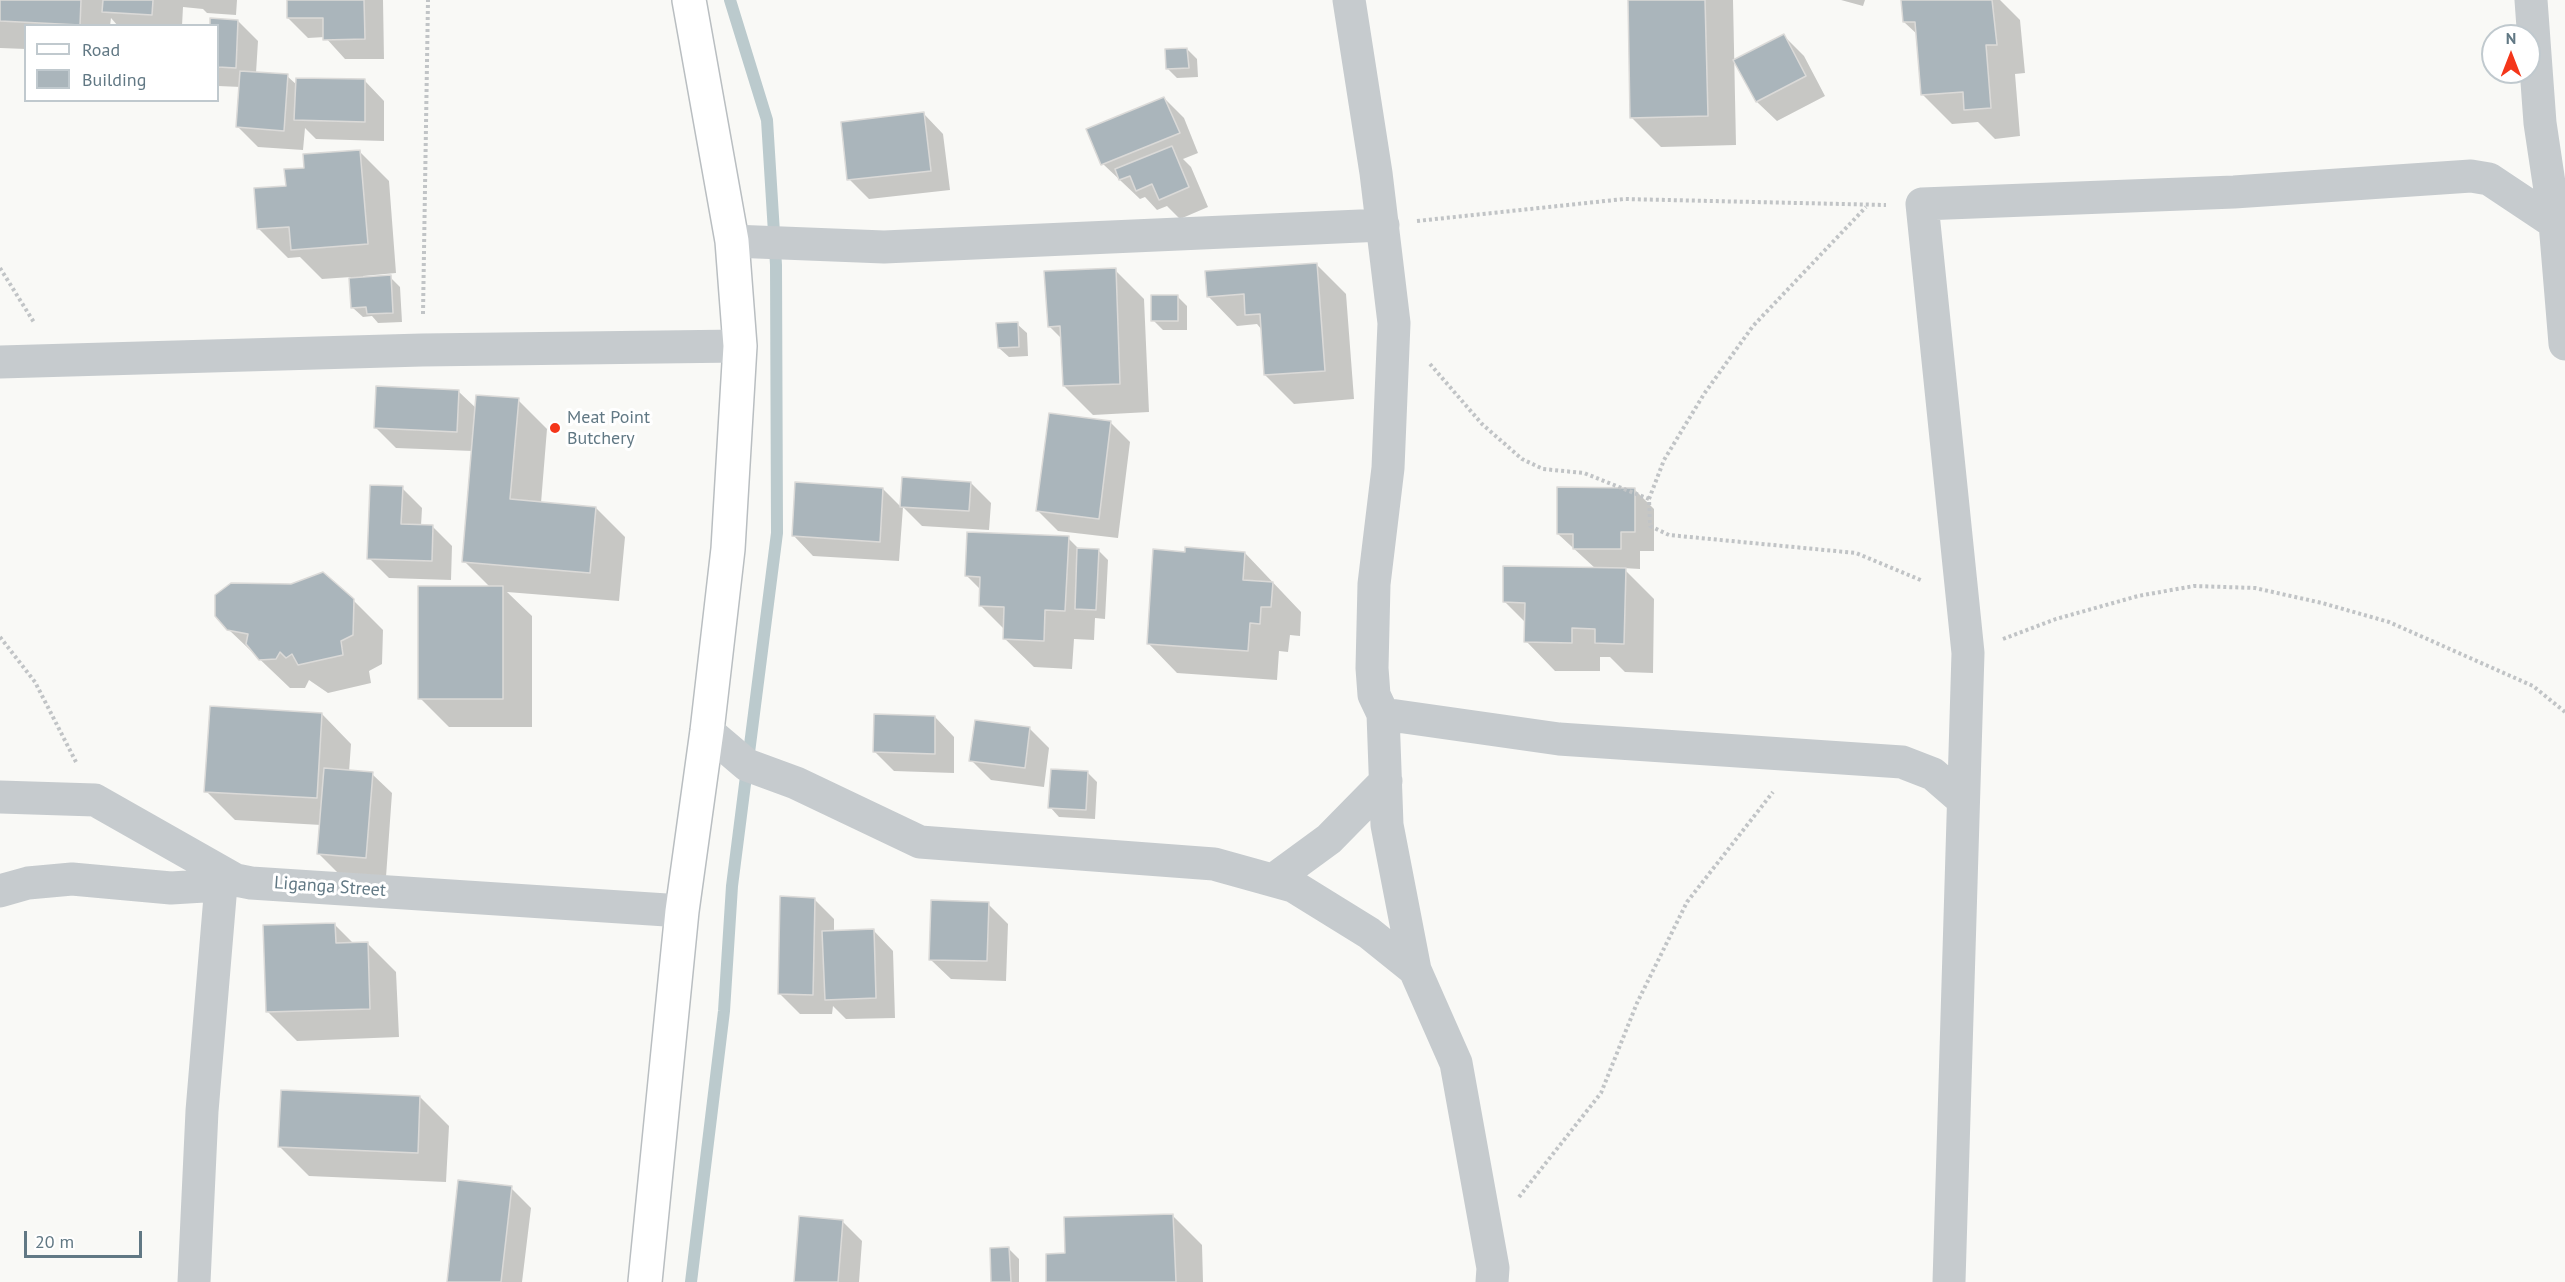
<!DOCTYPE html>
<style>
body{margin:0}
#map{position:relative;width:2565px;height:1282px;overflow:hidden;background:#f9f9f6;font-family:"PT Sans",sans-serif}
canvas{display:block}
.legend{position:absolute;left:24px;top:24px;width:195px;height:78px;box-sizing:border-box;background:#fff;border:2px solid #c0c9ce;margin:0;padding:8px 10px;list-style:none;font-size:18px;color:#617884}
.legend li{display:flex;align-items:center;gap:12px;height:30px}
.legend b{width:30px;border:2px solid #c0c9ce}
.north{position:absolute;left:2481px;top:24px;width:60px;height:60px;box-sizing:border-box;background:#fff;border:2px solid #c0c9ce;border-radius:50%;rotate:0deg;font-size:16px;font-weight:700;line-height:24px;text-align:center;color:#617884}
.north::after{content:'';display:block;margin:auto;width:21px;height:27px;background:#f4361a;clip-path:polygon(50% 0,100% 100%,50% 72%,0 100%)}
.scale{position:absolute;left:24px;top:1231px;width:118px;height:27px;box-sizing:border-box;border:3px solid #617884;border-top:0;padding-left:8px;font-size:18px;line-height:21px;white-space:nowrap;color:#617884;-webkit-text-stroke:4px #fff;paint-order:stroke}
</style>
<div id="map">
<canvas width="2565" height="1282"></canvas>
<ul class="legend">
<li><b style="height:8px;background:#fff"></b>Road</li>
<li><b style="height:16px;background:#aab5bb"></b>Building</li>
</ul>
<div class="north">N</div>
<div class="scale">20 m</div>
</div>
<script>
const ctx = document.querySelector('canvas').getContext('2d');
ctx.lineJoin = 'round';
function fill(path, color) {
  ctx.fillStyle = color;
  ctx.fill(path, 'evenodd');
}
function poly(rows) {
  const path = new Path2D();
  for (const r of rows) {
    path.moveTo(r[0], r[1]);
    for (let i = 2; i < r.length; i += 2) path.lineTo(r[i], r[i + 1]);
  }
  return path;
}
function stroke(path, color, width, dash) {
  ctx.strokeStyle = color;
  ctx.lineWidth = width;
  ctx.lineCap = dash ? 'butt' : 'round';
  ctx.setLineDash(dash || []);
  ctx.stroke(path);
}
function drawText(font, color, halo, rows, align = 'center') {
  ctx.font = font + ' "PT Sans",sans-serif';
  ctx.lineWidth = 6;
  ctx.setLineDash([]);
  ctx.textBaseline = 'middle';
  ctx.strokeStyle = halo;
  ctx.fillStyle = color;
  for (const [text, x, y, turn = 0] of rows) {
    ctx.save();
    ctx.translate(x, y);
    ctx.rotate((+turn || 0) * Math.PI / 180);
    ctx.textAlign = isNaN(turn) ? turn : align;
    if (halo) ctx.strokeText(text, 0, 0);
    ctx.fillText(text, 0, 0);
    ctx.restore();
  }
}
fill(poly([
 [0,0,237,0,236,15,207,13,203,9,183,7,182,26,118,26,111,18,110,26,26,26,26,49,0,48],
 [288,0,383,0,384,59,345,59,325,37,308,38,288,18],
 [1629,0,1733,0,1736,145,1661,147,1632,118],
 [1841,0,1865,0,1863,6],
 [1902,0,2000,0,2020,20,2025,73,2015,74,2020,136,1995,139,1978,122,1952,124,1923,95,1918,35,1904,22],
 [238,21,258,41,256,73,287,76,297,85,365,81,384,101,384,141,316,139,305,128,303,150,258,147,238,127,241,87,218,86,218,26],
 [1784,36,1804,56,1825,96,1777,121,1757,102],
 [1187,49,1197,59,1198,77,1177,78,1167,68],
 [1164,98,1184,118,1198,153,1183,159,1191,167,1208,207,1180,219,1167,206,1157,210,1145,197,1140,199,1103,164],
 [924,114,943,134,950,190,869,199,849,179],
 [359,151,389,181,396,273,363,276,364,279,390,277,400,287,402,322,378,323,372,316,363,317,353,308,351,277,322,279,300,257,288,258,259,229,287,187,306,170],
 [1317,265,1346,294,1354,399,1294,404,1265,375,1262,330,1257,324,1237,326,1208,296],
 [1115,270,1144,299,1149,412,1093,415,1064,386,1062,339,1049,326],
 [1178,297,1187,306,1187,330,1163,330,1153,320],
 [1017,324,1027,333,1028,356,1009,357,999,348],
 [458,391,477,409,518,400,547,429,541,503,596,508,625,537,619,601,507,592,532,616,532,727,449,727,420,698,490,587,464,561,473,451,396,448,376,428],
 [1111,423,1130,442,1118,538,1058,531,1038,511],
 [904,479,971,483,991,503,989,530,922,526,903,507,899,561,813,556,794,536,883,489,902,508],
 [402,488,422,508,421,526,432,526,452,546,451,580,389,578,369,558],
 [1634,489,1654,509,1654,551,1640,551,1640,569,1623,568,1654,599,1653,673,1625,672,1610,657,1600,657,1600,671,1555,671,1526,641,1526,623,1504,601,1596,569,1558,534],
 [1068,538,1080,550,1098,550,1108,560,1105,619,1095,618,1094,640,1074,639,1072,669,1034,667,1004,638,1005,630,980,605,981,590,967,576],
 [1245,553,1301,612,1300,636,1290,635,1288,652,1279,651,1277,680,1177,673,1148,643,1186,554],
 [353,600,383,630,382,664,369,671,371,683,328,693,309,680,305,688,290,688,228,629],
 [322,714,351,744,349,772,372,774,392,793,386,877,339,874,319,854,321,825,235,820,206,791],
 [935,717,954,737,954,773,894,771,874,751],
 [1029,728,1049,748,1044,787,991,780,971,760],
 [1087,772,1097,782,1095,819,1059,817,1050,807],
 [814,899,834,919,834,932,874,931,893,951,895,1018,846,1019,833,1006,832,1014,800,1014,780,994],
 [988,904,1008,924,1006,981,951,979,931,960],
 [334,924,354,944,367,943,396,972,399,1037,297,1041,267,1011],
 [420,1097,449,1126,446,1182,309,1176,280,1147],
 [511,1188,531,1208,522,1282,448,1282],
 [1172,1215,1202,1245,1203,1282,1048,1282],
 [842,1221,862,1241,859,1282,795,1282],
 [1009,1249,1019,1259,1019,1282,993,1282]
]), '#0003');
stroke(poly([
 [691,1282,724,1011,732,886,777,533,776,265,767,120,730,0]
]), '#bbcacd', 12);
const building = poly([
 [0,0,81,0,80,25,0,21,0,0],
 [103,0,153,0,152,15,102,12,103,0],
 [287,0,364,0,365,39,323,40,323,18,287,18,287,0],
 [1628,0,1705,0,1708,116,1630,118,1628,0],
 [1901,0,1992,0,1997,45,1986,45,1991,108,1964,110,1963,92,1921,95,1915,22,1903,22,1901,0],
 [210,18,238,20,236,68,218,67,218,26,210,26,210,18],
 [1784,34,1806,76,1756,102,1733,60,1784,34],
 [1187,48,1189,68,1166,69,1165,49,1187,48],
 [240,71,288,74,284,131,236,127,240,71],
 [296,78,365,79,365,122,294,120,296,78],
 [1164,97,1180,133,1101,165,1086,129,1164,97],
 [924,112,931,171,847,180,841,122,924,112],
 [1172,146,1189,187,1159,200,1152,184,1136,191,1130,176,1119,180,1115,169,1172,146],
 [360,150,368,244,291,250,289,227,257,229,254,188,286,186,284,169,304,168,303,154,360,150],
 [1317,263,1325,371,1264,375,1260,314,1245,315,1244,294,1207,297,1205,271,1317,263],
 [1116,268,1120,384,1063,386,1060,326,1048,327,1044,271,1116,268],
 [391,275,393,313,367,314,366,307,351,308,349,278,391,275],
 [1151,295,1178,295,1178,321,1151,321,1151,295],
 [1018,322,1019,347,998,348,996,323,1018,322],
 [376,386,459,390,457,432,374,428,376,386],
 [476,395,519,398,510,499,596,507,590,573,462,562,476,395],
 [1049,413,1111,421,1099,519,1036,511,1049,413],
 [902,477,971,482,969,511,900,507,902,477],
 [795,482,883,488,880,542,792,536,795,482],
 [370,485,403,486,401,524,433,525,432,561,367,559,370,485],
 [1557,487,1635,488,1635,532,1621,532,1621,549,1573,549,1573,534,1557,534,1557,487],
 [967,532,1069,536,1065,611,1045,610,1044,641,1003,639,1004,607,979,606,980,577,965,576,967,532],
 [1185,547,1245,552,1243,580,1273,582,1271,607,1261,607,1260,624,1250,623,1248,651,1147,644,1153,549,1185,552,1185,547],
 [1077,548,1099,549,1096,610,1075,609,1077,548],
 [1503,566,1626,568,1624,644,1595,643,1595,629,1572,628,1572,643,1524,642,1525,603,1503,602,1503,566],
 [323,572,354,599,353,635,341,641,343,655,298,665,292,654,286,658,280,652,276,659,259,660,246,644,248,634,227,630,215,616,215,595,231,583,291,584,323,572],
 [418,586,503,586,503,699,418,699,418,586],
 [210,706,322,713,317,798,204,792,210,706],
 [874,714,935,716,935,754,873,752,874,714],
 [975,720,1030,727,1025,768,969,761,975,720],
 [324,768,373,772,366,858,317,854,324,768],
 [1051,769,1088,771,1086,810,1048,808,1051,769],
 [780,896,815,898,813,995,778,994,780,896],
 [931,900,989,902,987,961,929,960,931,900],
 [335,923,336,943,368,942,370,1009,266,1012,263,925,335,923],
 [874,929,876,998,825,1000,822,931,874,929],
 [281,1090,420,1096,418,1153,278,1147,281,1090],
 [458,1180,512,1186,501,1282,447,1282,458,1180],
 [1173,1214,1176,1282,1046,1282,1046,1254,1065,1253,1064,1217,1173,1214],
 [799,1216,843,1220,838,1282,794,1282,799,1216],
 [1009,1247,1011,1282,991,1282,990,1248,1009,1247]
]);
fill(building, '#aab5bb');
stroke(building, '#dbdad8', 1.5);
const major = poly([
 [645,1282,682,911,707,731,728,549,740,346,732,241,689,0]
]);
stroke(major, '#b9bec1', 36);
stroke(poly([
 [1417,221,1624,199,1886,205],
 [0,268,35,324],
 [423,314,428,0],
 [1430,364,1482,424,1522,459,1543,469,1584,473,1649,499,1650,526,1669,535,1856,553,1923,581],
 [1649,499,1664,460,1704,394,1753,326,1866,207],
 [0,637,35,682,76,762],
 [2003,639,2056,619,2138,596,2194,586,2255,588,2322,603,2389,622,2533,686,2565,712],
 [1519,1197,1601,1093,1637,1003,1687,902,1773,792]
]), '#c1c4c6', 4, [3, 3]);
stroke(poly([
 [1349,0,1376,173,1394,323,1388,468,1374,584,1372,668,1374,695,1383,714,1559,739,1902,762,1933,774,1963,800],
 [2531,0,2540,123,2555,223,2565,344],
 [732,241,884,247,1383,225],
 [0,362,422,350,740,346],
 [1383,714,1387,825,1415,970],
 [707,731,747,765,796,783,920,842,1214,864,1293,886,1369,933,1415,970,1456,1063,1493,1268,1492,1282],
 [0,797,95,800,236,880,251,883,682,911],
 [1273,880,1329,839,1386,781],
 [0,891,28,883,72,879,171,888,221,885,236,880],
 [194,1282,202,1111,221,885],
 [1949,1282,1968,653,1922,204,2234,192,2471,176,2489,179,2555,223]
]), '#c6cbce', 33);
stroke(major, '#fff', 33);
for (const [x, y, r, color] of [
 [555,428,6,"#f4361a"]
]) {
  const dot = new Path2D();
  dot.arc(x, y, r, 0, 2 * Math.PI);
  ctx.fillStyle = color;
  ctx.fill(dot);
  stroke(dot, '#fff', 2);
}
drawText('18px', '#617884', '#fff', [
 ["Meat Point",567,418],
 ["Butchery",567,439]
], 'left');
drawText('18px', '#617884', '#fff', [
 ["Liganga Street",330,887,4]
]);
</script>
